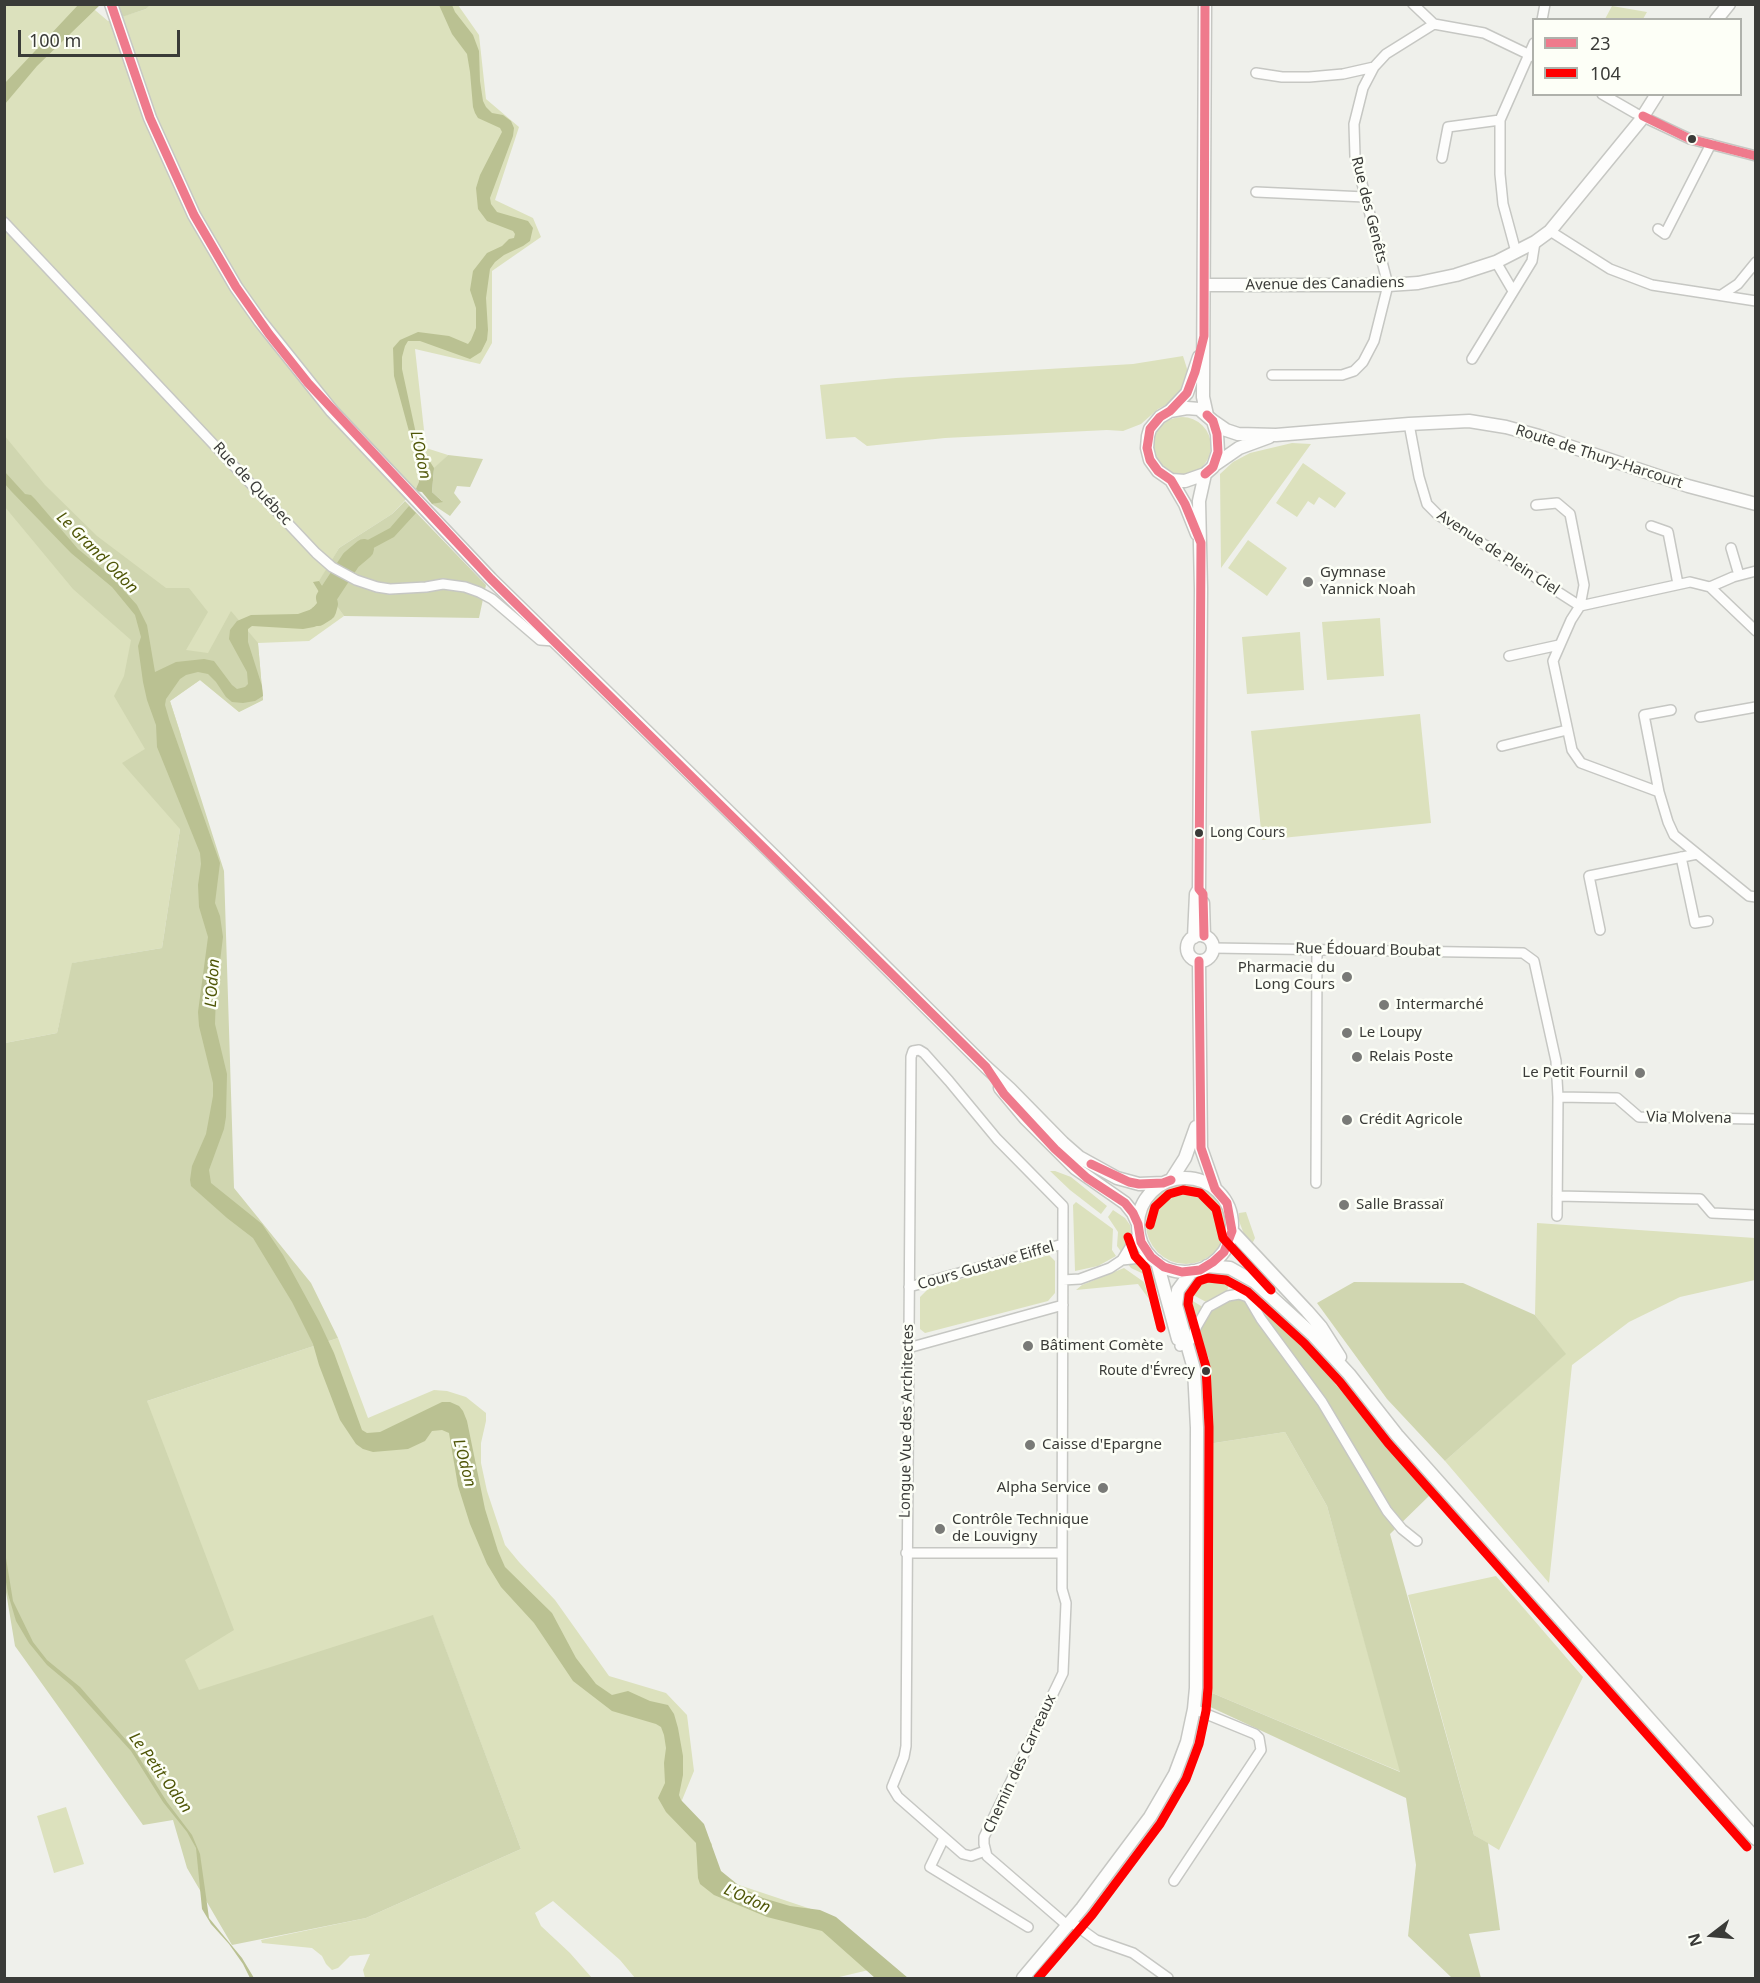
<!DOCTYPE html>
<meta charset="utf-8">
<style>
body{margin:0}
#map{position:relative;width:1760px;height:1983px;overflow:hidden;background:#eff0eb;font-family:"Noto Sans",sans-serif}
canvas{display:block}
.frame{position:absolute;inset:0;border:6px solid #3a3b38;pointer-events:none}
.legend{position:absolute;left:1532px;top:18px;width:210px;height:78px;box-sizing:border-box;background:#fdfff7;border:2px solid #afb1ab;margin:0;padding:8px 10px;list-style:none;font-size:18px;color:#3a3b38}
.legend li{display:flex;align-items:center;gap:12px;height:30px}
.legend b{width:30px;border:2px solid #afb1ab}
.north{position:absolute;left:1682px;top:1905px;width:60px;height:60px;-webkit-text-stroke:4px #fdfff7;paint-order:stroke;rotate:254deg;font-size:16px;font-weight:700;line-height:24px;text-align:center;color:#3a3b38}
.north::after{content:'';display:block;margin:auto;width:21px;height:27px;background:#3a3b38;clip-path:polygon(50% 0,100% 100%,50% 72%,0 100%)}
.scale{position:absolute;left:18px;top:30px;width:162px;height:27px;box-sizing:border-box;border:3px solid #3a3b38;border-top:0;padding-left:8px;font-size:18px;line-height:21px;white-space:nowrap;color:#3a3b38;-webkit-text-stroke:4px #fdfff7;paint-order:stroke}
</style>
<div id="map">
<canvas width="1760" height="1983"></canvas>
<div class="frame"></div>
<ul class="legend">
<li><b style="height:8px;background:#ef7a8c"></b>23</li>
<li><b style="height:8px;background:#f00"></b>104</li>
</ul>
<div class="north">N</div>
<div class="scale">100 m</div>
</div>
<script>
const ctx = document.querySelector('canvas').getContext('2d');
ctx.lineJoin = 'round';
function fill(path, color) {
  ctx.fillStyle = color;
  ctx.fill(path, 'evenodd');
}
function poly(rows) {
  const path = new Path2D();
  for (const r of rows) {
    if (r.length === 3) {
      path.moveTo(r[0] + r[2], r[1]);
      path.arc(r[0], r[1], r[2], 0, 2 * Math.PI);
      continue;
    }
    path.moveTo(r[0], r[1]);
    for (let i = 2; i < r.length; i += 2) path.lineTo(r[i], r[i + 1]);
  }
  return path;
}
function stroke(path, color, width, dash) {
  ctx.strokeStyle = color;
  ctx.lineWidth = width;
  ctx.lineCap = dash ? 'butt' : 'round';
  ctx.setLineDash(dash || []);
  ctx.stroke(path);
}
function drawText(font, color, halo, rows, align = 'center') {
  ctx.font = font + ' "Noto Sans",sans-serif';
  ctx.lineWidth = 5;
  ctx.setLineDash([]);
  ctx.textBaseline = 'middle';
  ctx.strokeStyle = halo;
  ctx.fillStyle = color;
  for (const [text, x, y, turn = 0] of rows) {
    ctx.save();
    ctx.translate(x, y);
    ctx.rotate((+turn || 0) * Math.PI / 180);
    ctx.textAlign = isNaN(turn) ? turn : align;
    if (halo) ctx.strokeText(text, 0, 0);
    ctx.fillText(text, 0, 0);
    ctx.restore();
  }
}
fill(poly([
 [150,4,458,5,479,35,486,99,519,127,495,200,533,218,541,237,492,271,492,343,480,364,415,349,426,448,448,455,392,514,339,548,320,581,344,616,309,641,258,643,263,700,239,712,200,680,170,701,181,735,180,829,162,948,73,963,57,1033,5,1043,4,5,89,5,108,21,146,9],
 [1612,6,1647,12,1643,19,1605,19],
 [1183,356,1189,375,1183,390,1174,401,1158,409,1141,424,1123,431,1107,430,945,438,867,446,855,437,826,439,820,385,896,378,1133,364],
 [1182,446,29],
 [1292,443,1311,444,1221,568,1220,474,1233,462,1250,453],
 [1303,463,1346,493,1335,508,1319,497,1314,505,1308,501,1297,517,1276,503],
 [1248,540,1287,568,1267,596,1228,568],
 [1380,618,1384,676,1327,680,1322,622],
 [1300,632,1304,690,1247,694,1242,637],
 [1420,714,1431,823,1262,840,1251,731],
 [1050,1171,1055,1171,1071,1177,1107,1206,1101,1214,1070,1190],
 [1186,1224,40],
 [1076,1202,1113,1229,1112,1250,1116,1256,1098,1266,1075,1271,1073,1205],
 [1113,1210,1125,1218,1130,1225,1131,1233,1129,1243,1122,1253,1117,1246,1118,1232,1108,1217],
 [1246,1212,1255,1238,1252,1244,1245,1237,1239,1221,1239,1213],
 [1537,1223,1755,1238,1755,1280,1680,1297,1629,1322,1572,1365,1549,1583,1445,1461,1565,1354,1535,1315],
 [1049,1255,1055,1261,1055,1293,1048,1301,925,1333,920,1329,920,1297,929,1288],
 [1143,1262,1153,1271,1159,1286,1154,1287,1150,1277,1131,1268,1127,1263],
 [1124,1268,1144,1282,1149,1299,1138,1284,1076,1290,1082,1285],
 [1231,1274,1227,1292,1208,1303,1184,1290,1189,1283,1196,1279,1208,1276],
 [1183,1295,1201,1306,1202,1309,1194,1325,1188,1330,1181,1311],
 [338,1338,368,1418,434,1390,447,1391,466,1397,486,1413,486,1421,481,1443,481,1463,487,1491,505,1545,519,1562,555,1600,609,1676,666,1693,687,1715,694,1771,680,1805,712,1844,712,1876,820,1912,873,1969,835,1978,635,1978,620,1960,553,1901,535,1913,541,1926,570,1953,592,1978,365,1978,363,1970,370,1954,350,1956,338,1968,332,1970,326,1964,322,1956,312,1948,262,1943,261,1940,366,1918,521,1849,433,1616,198,1691,184,1660,147,1401],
 [1285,1432,1327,1506,1401,1772,1212,1693,1208,1444],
 [1496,1576,1583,1677,1499,1850,1474,1835,1408,1595],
 [66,1807,84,1864,54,1873,37,1816]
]), '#dce1bd');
fill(poly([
 [114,5,150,5,146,9,119,18],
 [4,435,45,485,97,536,166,588,189,588,208,612,186,650,208,653,231,611,258,643,263,700,239,712,200,680,170,701,224,871,234,1188,311,1283,338,1338,147,1401,234,1630,185,1660,199,1690,433,1615,521,1849,366,1918,232,1945,187,1868,173,1820,143,1825,15,1646,5,1586,5,1043,57,1033,72,963,162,948,180,829,122,763,145,749,114,696,124,676,131,640,73,589,5,507],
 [448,455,483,459,470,487,457,486,454,493,461,502,450,516,432,504,442,501,432,492,434,468],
 [405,501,486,585,479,618,344,616,319,581,339,548,392,514],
 [1354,1282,1463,1283,1535,1315,1566,1354,1445,1461,1387,1399,1317,1303],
 [1250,1289,1274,1312,1430,1495,1390,1534,1474,1835,1488,1843,1500,1930,1469,1934,1481,1978,1452,1978,1408,1936,1416,1865,1406,1798,1206,1705,1212,1693,1400,1772,1327,1506,1285,1432,1208,1444,1209,1359,1199,1335,1205,1318,1216,1305]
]), '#d0d6b0');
fill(poly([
 [79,4,100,5,37,66,5,104,5,83],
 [439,5,452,5,455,12,473,35,479,51,480,81,483,101,486,107,492,113,503,115,511,121,514,128,513,136,490,198,491,204,497,212,528,221,533,228,530,241,523,246,504,255,495,262,490,269,486,298,488,330,487,340,481,352,470,359,420,341,408,341,405,346,402,357,402,369,418,443,434,468,432,492,443,502,432,504,422,492,415,491,419,482,420,472,394,376,393,348,400,340,418,332,449,336,468,344,471,340,476,328,476,308,470,290,473,271,487,253,502,246,509,239,514,238,515,234,513,231,487,221,478,209,476,188,480,175,502,132,500,128,478,118,475,113,473,107,470,72,467,54,452,34],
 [5,472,25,494,31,495,35,499,78,549,110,575,137,605,147,625,155,672,176,662,204,659,214,661,232,685,237,689,245,687,248,684,247,672,229,639,230,630,237,621,251,615,298,614,312,609,322,597,313,582,319,581,333,603,327,618,322,624,314,627,303,629,252,626,248,629,248,642,262,686,263,696,255,701,243,703,232,702,226,697,216,682,208,674,198,672,186,675,180,679,166,699,165,705,169,719,220,863,215,903,220,916,223,937,216,994,215,1024,227,1074,226,1117,224,1129,209,1170,211,1183,262,1224,283,1255,319,1321,334,1353,362,1430,367,1433,380,1432,442,1402,450,1402,459,1406,463,1411,467,1421,485,1509,498,1551,505,1567,552,1613,576,1658,596,1684,612,1695,628,1691,650,1701,668,1705,674,1714,678,1728,683,1756,683,1775,679,1795,681,1800,704,1824,721,1871,742,1888,763,1898,790,1906,820,1910,836,1917,908,1978,875,1978,822,1931,767,1917,714,1895,700,1884,698,1878,696,1843,666,1812,658,1798,665,1783,664,1763,666,1748,664,1735,661,1727,656,1724,612,1711,573,1681,534,1623,501,1587,487,1564,470,1524,458,1486,449,1433,442,1430,432,1431,425,1441,408,1449,373,1452,363,1449,356,1444,340,1420,319,1365,313,1344,292,1302,253,1238,227,1218,191,1186,190,1180,192,1166,206,1134,213,1096,213,1083,199,1026,198,1012,208,937,199,907,198,885,201,864,200,853,157,747,156,725,147,700,143,682,138,646,141,637,135,615,112,587,71,553,11,491,5,484],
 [409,506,416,513,394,537,366,552,350,571,343,567,355,549,364,542,390,528],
 [5,1552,13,1601,33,1642,47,1660,80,1687,133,1748,167,1802,192,1835,200,1854,209,1918,242,1958,254,1978,250,1978,243,1964,229,1944,211,1924,202,1909,196,1848,187,1832,163,1802,131,1751,72,1686,47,1665,29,1643,16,1621,8,1594,5,1576]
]), '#bac192');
stroke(poly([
 [318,616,326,611,328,604,326,598,351,560,364,549]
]), '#bac192', 20);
const street = poly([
 [1413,4,1434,24,1484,33,1534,57],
 [1542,20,1545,4],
 [1256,73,1282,77,1309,77,1343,74,1374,67],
 [1602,94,1635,113,1690,139,1756,156],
 [1442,158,1448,127,1500,120],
 [1256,192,1365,197],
 [4,222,316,553,332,567,356,580,377,587,390,589,426,587,443,584,465,587,479,592,492,599,540,640,554,641],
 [1658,229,1665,234,1711,144],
 [1550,231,1610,269,1652,285,1756,301],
 [1516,252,1503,204,1500,174,1500,120,1534,43],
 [1496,262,1513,291],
 [1723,294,1738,284,1756,262],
 [1472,359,1532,261,1535,242],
 [1272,375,1342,375,1354,371,1363,362,1374,341,1388,285,1355,156,1354,124,1363,88,1374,67,1386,54,1434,24],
 [1409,424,1419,477,1427,504,1438,515,1580,606],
 [1536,505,1557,503,1570,514,1584,585,1580,606,1571,620,1553,661,1572,750,1581,763,1659,792,1668,822,1674,835,1749,896,1756,897],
 [1651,526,1668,532,1678,584],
 [1731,548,1739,575],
 [1710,587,1733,577,1756,571],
 [1580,606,1690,582,1710,587,1756,631],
 [1509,656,1559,645],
 [1700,717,1756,707],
 [1502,746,1567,730],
 [1659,792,1644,715,1671,710],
 [1681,857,1695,923,1708,921],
 [1600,930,1589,876,1697,854],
 [1213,948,1523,953,1534,961,1556,1061,1558,1097,1557,1216],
 [1558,1097,1617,1098,1639,1117,1756,1119],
 [1316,1183,1317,950],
 [1557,1196,1700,1199,1712,1213,1756,1215],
 [1122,1260,1151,1257],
 [1063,1280,1080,1279,1110,1268,1122,1260,1139,1233],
 [909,1287,1063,1244],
 [1180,1346,1187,1344,1194,1336,1194,1331,1208,1307,1228,1296,1239,1294,1248,1297,1261,1319,1322,1402,1387,1511,1402,1529,1417,1541],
 [908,1348,1063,1305],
 [906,1553,1062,1553],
 [944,1838,930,1867,1028,1927],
 [985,1851,971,1856,963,1854,898,1797,892,1787,904,1757,906,1746,911,1057,913,1051,919,1050,924,1053,949,1081,997,1139,1063,1206,1062,1589,1066,1603,1063,1673,984,1837,984,1844,987,1856,1068,1926],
 [1174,1881,1261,1750,1259,1738,1255,1734,1194,1709],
 [1071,1922,1096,1940,1133,1953,1168,1978]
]);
const secondary = poly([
 [111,4,150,118,194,215,236,287,260,321,332,411,491,579,774,856,986,1067,1010,1089,1063,1143,1079,1157,1117,1178,1139,1184,1163,1183],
 [1205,4,1203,397,1207,415],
 [1716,20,1729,4],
 [1204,285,1388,285,1418,283,1456,275,1496,262,1535,242,1550,231,1640,121,1657,94],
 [1187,408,1199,409,1213,421,1217,434,1218,452,1213,467,1205,474,1185,481,1171,480,1158,471,1150,460,1147,448,1148,436,1150,429,1160,417,1170,411,1187,408],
 [1170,411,1187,393,1199,357],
 [1213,421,1226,430,1238,434,1276,435,1409,424,1469,421,1506,427,1539,436,1688,486,1756,504],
 [1213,466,1239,448,1269,437],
 [1171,480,1185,504,1197,534],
 [1203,903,1204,936],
 [1200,948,13],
 [1194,937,1196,894,1199,889,1201,589,1199,501,1205,474],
 [1199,961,1201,1148,1215,1188],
 [1000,1088,1025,1118,1075,1168,1125,1203,1133,1213,1138,1224],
 [1185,1225,47],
 [1171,1180,1185,1158,1196,1127],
 [1232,1231,1307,1311,1321,1327,1340,1357],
 [1157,1262,1178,1339],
 [1207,1266,1230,1268,1255,1282,1312,1334,1349,1374,1397,1435,1756,1839],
 [1023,1978,1082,1908,1150,1817,1175,1774,1187,1742,1194,1709,1196,1688,1197,1428,1194,1369,1176,1305,1178,1290,1192,1271]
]);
stroke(street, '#c6c7c3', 12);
stroke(secondary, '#c6c7c3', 15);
stroke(street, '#fdfdfc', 9);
stroke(secondary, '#fdfdfc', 12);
stroke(poly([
 [111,4,150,118,194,215,236,287,269,334,308,383,491,579,986,1067,1004,1094,1055,1149,1087,1178,1125,1203,1133,1213,1138,1224,1141,1242,1151,1257,1164,1267,1182,1272,1200,1270,1213,1262,1224,1252,1232,1231,1227,1203,1215,1189,1201,1148,1199,961],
 [1643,116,1690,139,1756,156],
 [1205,474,1213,467,1218,452,1217,434,1213,421,1207,415],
 [1204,936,1203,894,1199,889,1201,543,1185,504,1171,480,1158,471,1150,460,1147,448,1150,429,1160,417,1170,411,1187,393,1195,372,1204,336,1205,4],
 [1091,1164,1129,1182,1139,1184,1163,1183,1171,1180]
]), '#ef7a8c', 9);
stroke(poly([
 [1150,1225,1155,1207,1169,1194,1183,1190,1200,1193,1216,1209,1223,1238,1271,1290],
 [1128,1237,1135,1256,1146,1268,1161,1328],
 [1038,1978,1092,1915,1160,1824,1186,1779,1199,1744,1206,1711,1208,1688,1209,1427,1206,1367,1188,1304,1189,1295,1199,1281,1208,1278,1226,1280,1248,1292,1304,1343,1340,1382,1388,1443,1747,1847]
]), '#f00', 9);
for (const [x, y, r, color] of [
 [1692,139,5,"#3a3b38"],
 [1308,582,6,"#797a77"],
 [1199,833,5,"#3a3b38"],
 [1347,977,6,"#797a77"],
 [1384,1005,6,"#797a77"],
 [1347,1033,6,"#797a77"],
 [1357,1057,6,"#797a77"],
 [1640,1073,6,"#797a77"],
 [1347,1120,6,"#797a77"],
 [1344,1205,6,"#797a77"],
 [1028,1346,6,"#797a77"],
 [1206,1371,5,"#3a3b38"],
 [1030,1445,6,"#797a77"],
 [1103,1488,6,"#797a77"],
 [940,1529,6,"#797a77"]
]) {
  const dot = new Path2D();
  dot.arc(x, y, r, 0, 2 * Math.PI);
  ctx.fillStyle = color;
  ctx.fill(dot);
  stroke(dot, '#fdfff7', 2);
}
drawText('14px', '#3a3b38', '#fdfff7', [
 ["Long Cours",1210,833],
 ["Route d'Évrecy",1195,1371,"right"]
], 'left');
drawText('15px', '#3a3b38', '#fdfff7', [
 ["Rue des Genêts",1369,210,76],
 ["Avenue des Canadiens",1325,284,-1],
 ["Route de Thury-Harcourt",1599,457,18],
 ["Rue de Québec",252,484,47],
 ["Avenue de Plein Ciel",1498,553,33],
 ["Rue Édouard Boubat",1368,950,1],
 ["Via Molvena",1689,1118,1],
 ["Cours Gustave Eiffel",986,1266,-16],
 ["Longue Vue des Architectes",907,1421,-89],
 ["Chemin des Carreaux",1020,1764,-65]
]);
drawText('15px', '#3a3b38', '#fdfff7', [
 ["Gymnase",1320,573],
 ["Yannick Noah",1320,590],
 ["Pharmacie du",1335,968,"right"],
 ["Long Cours",1335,985,"right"],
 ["Intermarché",1396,1005],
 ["Le Loupy",1359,1033],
 ["Relais Poste",1369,1057],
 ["Le Petit Fournil",1628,1073,"right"],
 ["Crédit Agricole",1359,1120],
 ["Salle Brassaï",1356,1205],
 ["Bâtiment Comète",1040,1346],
 ["Caisse d'Epargne",1042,1445],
 ["Alpha Service",1091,1488,"right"],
 ["Contrôle Technique",952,1520],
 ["de Louvigny",952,1537]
], 'left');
drawText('italic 16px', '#4f5607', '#fdfff7', [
 ["L'Odon",420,455,78],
 ["Le Grand Odon",97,553,45],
 ["L'Odon",213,983,-86],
 ["L'Odon",464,1463,75],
 ["Le Petit Odon",160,1773,54],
 ["L'Odon",747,1899,24]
]);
</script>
